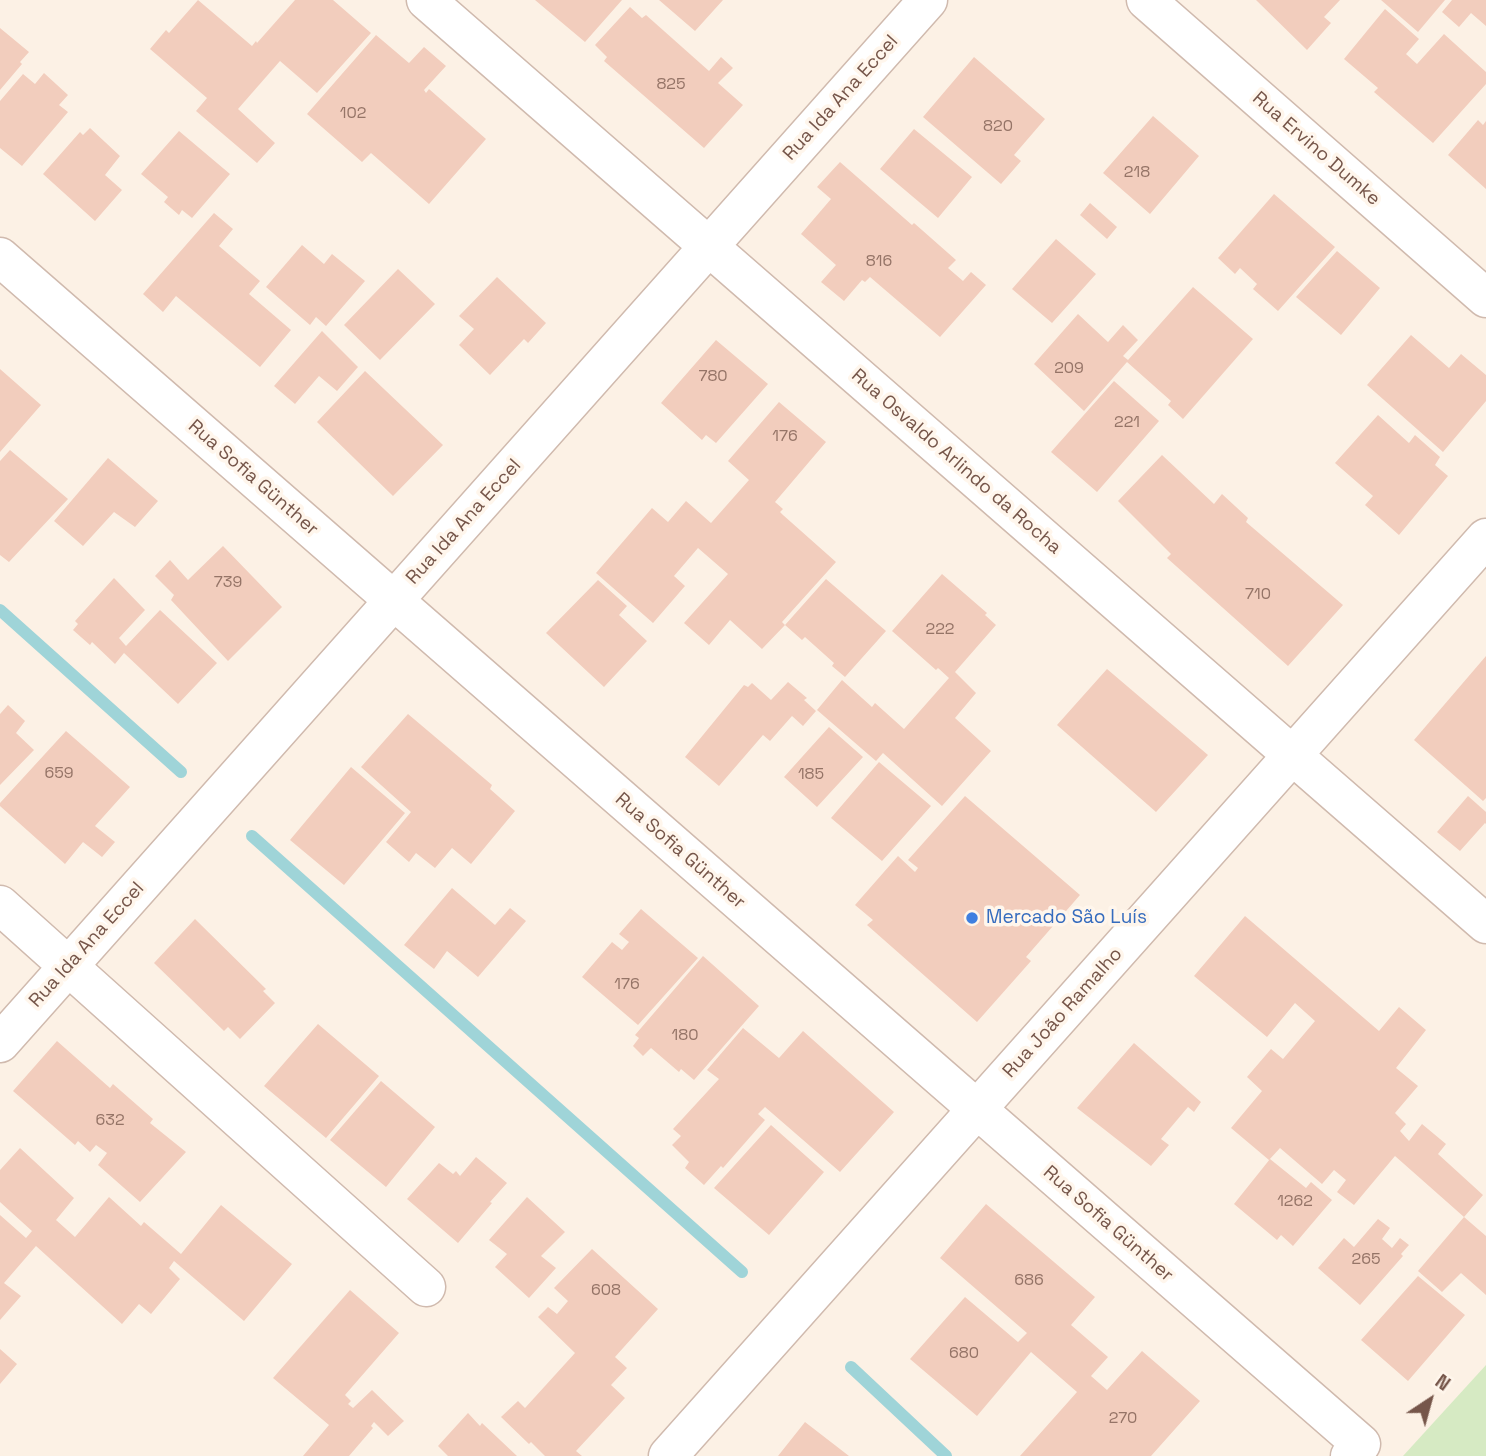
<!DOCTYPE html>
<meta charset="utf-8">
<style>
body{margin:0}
#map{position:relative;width:1486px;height:1456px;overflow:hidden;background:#fcf1e5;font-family:"Space Grotesk",sans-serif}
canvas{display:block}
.north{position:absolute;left:1395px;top:1365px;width:70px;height:70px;-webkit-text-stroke:5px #fff6ec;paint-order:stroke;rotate:36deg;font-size:19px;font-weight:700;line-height:28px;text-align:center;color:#76564a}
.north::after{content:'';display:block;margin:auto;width:24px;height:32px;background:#76564a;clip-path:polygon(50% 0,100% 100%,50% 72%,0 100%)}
</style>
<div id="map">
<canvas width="1486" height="1456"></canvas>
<div class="north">N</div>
</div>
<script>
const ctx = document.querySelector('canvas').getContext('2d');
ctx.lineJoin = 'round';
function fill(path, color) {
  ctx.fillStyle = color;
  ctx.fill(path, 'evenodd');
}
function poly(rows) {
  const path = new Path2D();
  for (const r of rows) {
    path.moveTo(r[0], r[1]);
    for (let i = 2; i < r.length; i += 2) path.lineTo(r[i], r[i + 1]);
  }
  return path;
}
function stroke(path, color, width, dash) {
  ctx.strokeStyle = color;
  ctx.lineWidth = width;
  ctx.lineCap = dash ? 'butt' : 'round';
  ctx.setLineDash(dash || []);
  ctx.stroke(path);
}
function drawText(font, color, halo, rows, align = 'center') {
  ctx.font = font + ' "Space Grotesk",sans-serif';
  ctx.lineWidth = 7;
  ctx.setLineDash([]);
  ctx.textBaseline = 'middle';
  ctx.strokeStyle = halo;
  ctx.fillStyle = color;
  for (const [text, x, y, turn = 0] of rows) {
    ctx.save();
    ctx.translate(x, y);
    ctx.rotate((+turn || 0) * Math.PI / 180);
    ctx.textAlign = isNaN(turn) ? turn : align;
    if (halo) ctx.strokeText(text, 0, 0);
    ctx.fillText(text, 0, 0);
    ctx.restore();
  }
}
fill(poly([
 [1486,1365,1486,1456,1403,1456]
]), '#d6eac3');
stroke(poly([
 [0,610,181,772],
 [252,836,742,1272],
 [851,1367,946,1456]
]), '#9fd4d8', 12);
fill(poly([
 [198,0,252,46,256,41,257,43,295,0,333,0,371,33,317,93,280,61,238,109,275,143,257,163,196,111,207,98,150,49,166,30,169,33],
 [535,0,622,0,585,42],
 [659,0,723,0,695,31],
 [1256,0,1340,0,1324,17,1331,23,1307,50],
 [1381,0,1445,0,1418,32],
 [1452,0,1486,0,1486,26,1471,13,1459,27,1442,12],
 [630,7,642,18,646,15,709,71,721,57,733,68,718,83,743,105,704,148,604,61,607,57,595,45],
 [1385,9,1419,39,1406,54,1417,64,1444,34,1486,72,1486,84,1433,143,1374,92,1378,88,1344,59],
 [0,28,29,52,20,62,22,64,0,90],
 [376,35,409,63,424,47,446,66,424,90,426,93,429,89,486,139,429,204,371,153,362,162,307,114],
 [974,57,1045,119,1014,155,1021,161,1001,184,923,117],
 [44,73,68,95,59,105,68,112,22,166,0,148,0,101,23,74,35,84],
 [1153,116,1199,156,1150,214,1103,173],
 [1478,120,1483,125,1486,121,1486,189,1448,155],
 [90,128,120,156,105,175,122,190,95,221,43,174,80,132,83,135],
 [914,129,972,177,938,218,880,169],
 [179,131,230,174,192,218,182,210,179,215,164,202,168,197,141,174],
 [840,162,912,225,914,223,956,260,948,268,963,281,971,272,986,285,940,337,870,277,865,282,862,280,844,301,821,282,836,265,801,234,831,199,817,187],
 [1274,194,1335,247,1278,311,1253,289,1257,284,1240,268,1235,274,1218,258],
 [1090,203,1117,227,1107,239,1080,215],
 [214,213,233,229,219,246,260,281,249,294,291,330,260,367,176,296,163,312,143,294],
 [1056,239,1096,274,1052,323,1012,289],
 [302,245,324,264,332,254,365,281,326,326,316,317,310,325,266,287],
 [1337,251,1380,288,1341,335,1296,297],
 [398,269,435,304,380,360,344,325],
 [497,277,546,323,528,343,524,339,490,375,459,345,474,329,459,316],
 [1193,287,1253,339,1183,419,1168,405,1171,401,1127,362,1084,411,1034,364,1078,314,1108,342,1123,325,1138,340,1123,356,1128,360],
 [322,331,358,367,337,391,319,376,295,404,274,386],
 [1411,335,1449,368,1461,354,1486,375,1486,401,1443,452,1367,385],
 [716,340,768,384,716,443,706,435,702,440,661,403],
 [0,369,41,405,0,452],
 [365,371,443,445,393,496,317,422],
 [1114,381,1159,421,1097,492,1051,452],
 [779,402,826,442,775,502,783,509,780,512,783,515,836,562,782,622,785,625,762,649,730,620,709,645,684,623,728,574,698,548,674,576,685,586,653,623,596,573,652,508,668,522,686,501,711,523,749,480,728,461],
 [1378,415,1409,443,1415,435,1440,457,1435,465,1448,476,1399,535,1365,505,1373,496,1335,463],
 [10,450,68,499,9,562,0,555,0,461],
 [1162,455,1214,504,1222,494,1248,518,1246,522,1343,605,1288,666,1167,558,1171,554,1118,501],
 [108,458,158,501,135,527,114,512,83,546,54,521],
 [223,546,282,607,228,661,171,600,174,595,155,576,170,560,188,580],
 [942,574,987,613,985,615,996,625,955,672,976,693,955,718,991,751,942,806,883,753,876,761,817,710,842,680,872,707,875,703,904,729,949,678,938,668,936,670,892,631],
 [114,578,145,610,119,638,126,646,160,610,217,663,178,704,124,653,115,664,92,642,90,645,73,630,78,624,75,621],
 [826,579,886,631,845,677,832,666,834,663,805,637,802,640,785,625],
 [598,580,627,606,619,615,647,641,604,687,546,633],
 [1486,656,1486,798,1483,801,1414,740],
 [1107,669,1208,755,1156,812,1057,725],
 [788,682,807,698,804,700,816,711,803,726,792,716,770,741,763,735,719,786,685,757,744,685,748,687,752,683,771,700],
 [8,705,25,721,16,733,34,750,0,785,0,714],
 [408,714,492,785,490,789,515,811,471,864,452,848,435,868,416,853,409,862,386,842,411,812,361,767],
 [829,727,863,757,817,807,784,777],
 [66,731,130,787,95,826,115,842,102,857,83,842,65,864,0,806,0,803],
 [879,762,931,806,882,861,831,818],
 [351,767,405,813,344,885,290,840],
 [965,796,1080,895,1026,957,1031,961,977,1022,867,925,873,920,855,905,898,856,915,872,918,868,908,860],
 [1468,796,1486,812,1486,824,1485,823,1460,851,1437,832],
 [452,888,495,925,510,908,526,921,478,977,447,951,434,969,404,945],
 [641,909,698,958,638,1025,582,977,612,942,622,950,629,942,619,934],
 [1245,916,1379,1031,1399,1007,1426,1030,1396,1068,1418,1086,1395,1113,1406,1124,1400,1131,1409,1141,1422,1124,1446,1144,1438,1154,1483,1195,1464,1217,1395,1156,1354,1205,1337,1192,1346,1180,1334,1170,1322,1184,1280,1148,1269,1160,1231,1128,1262,1091,1247,1077,1271,1049,1283,1059,1315,1021,1295,1003,1267,1037,1194,976],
 [195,919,266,989,263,991,275,1003,240,1039,228,1027,224,1031,154,963],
 [703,956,759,1006,694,1080,681,1069,679,1072,651,1048,643,1056,633,1046,639,1038,635,1035],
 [318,1024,379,1076,326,1138,264,1086],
 [743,1028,779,1058,803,1031,894,1112,840,1172,765,1107,758,1114,765,1120,723,1168,721,1166,704,1185,685,1168,689,1162,672,1145,681,1136,673,1129,719,1079,707,1070],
 [57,1041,110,1088,113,1084,153,1119,150,1123,186,1152,140,1202,98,1165,107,1153,96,1145,90,1152,78,1141,75,1145,13,1091],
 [1134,1043,1201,1102,1194,1112,1188,1107,1161,1139,1169,1145,1151,1166,1077,1108],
 [381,1081,435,1127,386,1187,330,1140],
 [771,1125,824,1172,769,1235,714,1188],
 [20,1148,74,1198,56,1220,75,1237,109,1197,141,1226,144,1222,181,1254,221,1205,292,1264,244,1321,174,1261,169,1268,180,1279,151,1314,139,1304,122,1324,36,1246,4,1283,21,1296,0,1320,0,1215,26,1238,32,1231,0,1202,0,1170],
 [476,1157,507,1183,490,1202,492,1203,458,1243,407,1199,439,1163,453,1174,456,1171,460,1176],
 [1270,1159,1306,1188,1311,1182,1332,1200,1293,1246,1281,1235,1277,1240,1234,1204],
 [527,1197,565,1232,541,1256,556,1268,529,1298,495,1267,507,1254,489,1240],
 [986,1204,1095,1297,1071,1325,1108,1357,1091,1376,1107,1390,1142,1351,1200,1401,1151,1456,1020,1456,1077,1392,1031,1352,977,1416,910,1359,965,1297,1018,1342,1027,1333,940,1258],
 [1464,1217,1486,1236,1486,1295,1461,1273,1442,1292,1418,1271],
 [1378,1219,1390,1228,1382,1239,1392,1248,1400,1238,1409,1245,1401,1254,1403,1256,1360,1305,1318,1268,1344,1238,1354,1247],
 [592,1249,658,1309,615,1357,627,1368,611,1385,625,1398,576,1451,582,1456,545,1456,531,1442,529,1444,501,1417,518,1401,525,1408,575,1353,538,1317,548,1307,557,1314,568,1301,554,1288],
 [1418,1276,1465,1315,1408,1381,1361,1340],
 [350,1290,399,1333,345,1395,351,1401,348,1404,353,1408,372,1390,404,1421,388,1436,374,1422,371,1426,373,1428,349,1456,303,1456,329,1425,273,1378],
 [0,1349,17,1364,0,1384],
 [468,1413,480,1426,482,1423,517,1456,448,1456,438,1446],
 [805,1422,849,1456,778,1456]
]), '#f2cdbd');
const minor = poly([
 [426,0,1486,924],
 [1146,0,1486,298],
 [0,257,1361,1444,1350,1456],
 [0,905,426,1287],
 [0,1043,928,0],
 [668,1456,1486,538]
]);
stroke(minor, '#d0baae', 41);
stroke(minor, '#fff', 38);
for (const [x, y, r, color] of [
 [972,918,7,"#3f7fe0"]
]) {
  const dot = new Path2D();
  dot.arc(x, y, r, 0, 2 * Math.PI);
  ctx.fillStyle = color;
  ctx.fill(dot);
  stroke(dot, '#fff6ec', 2.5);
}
drawText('16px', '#957467', null, [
 ["825",671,85],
 ["102",353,114],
 ["820",998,127],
 ["218",1137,173],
 ["816",879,262],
 ["209",1069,369],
 ["780",713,377],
 ["221",1127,423],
 ["176",785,437],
 ["739",228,583],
 ["710",1258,595],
 ["222",940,630],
 ["659",59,774],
 ["185",811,775],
 ["176",627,985],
 ["180",685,1036],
 ["632",110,1121],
 ["1262",1295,1202],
 ["265",1366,1260],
 ["686",1029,1281],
 ["608",606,1291],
 ["680",964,1354],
 ["270",1123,1419]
]);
drawText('19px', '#76564a', '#fff6ec', [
 ["Rua Ida Ana Eccel",841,98,-48],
 ["Rua Ervino Dumke",1316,149,41],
 ["Rua Osvaldo Arlindo da Rocha",956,462,41],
 ["Rua Sofia Günther",253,478,41],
 ["Rua Ida Ana Eccel",464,522,-48],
 ["Rua Sofia Günther",680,851,41],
 ["Rua Ida Ana Eccel",87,945,-48],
 ["Rua João Ramalho",1063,1013,-48],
 ["Rua Sofia Günther",1108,1224,41]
]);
drawText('19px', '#366cbe', '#fff6ec', [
 ["Mercado São Luís",986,918]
], 'left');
</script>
